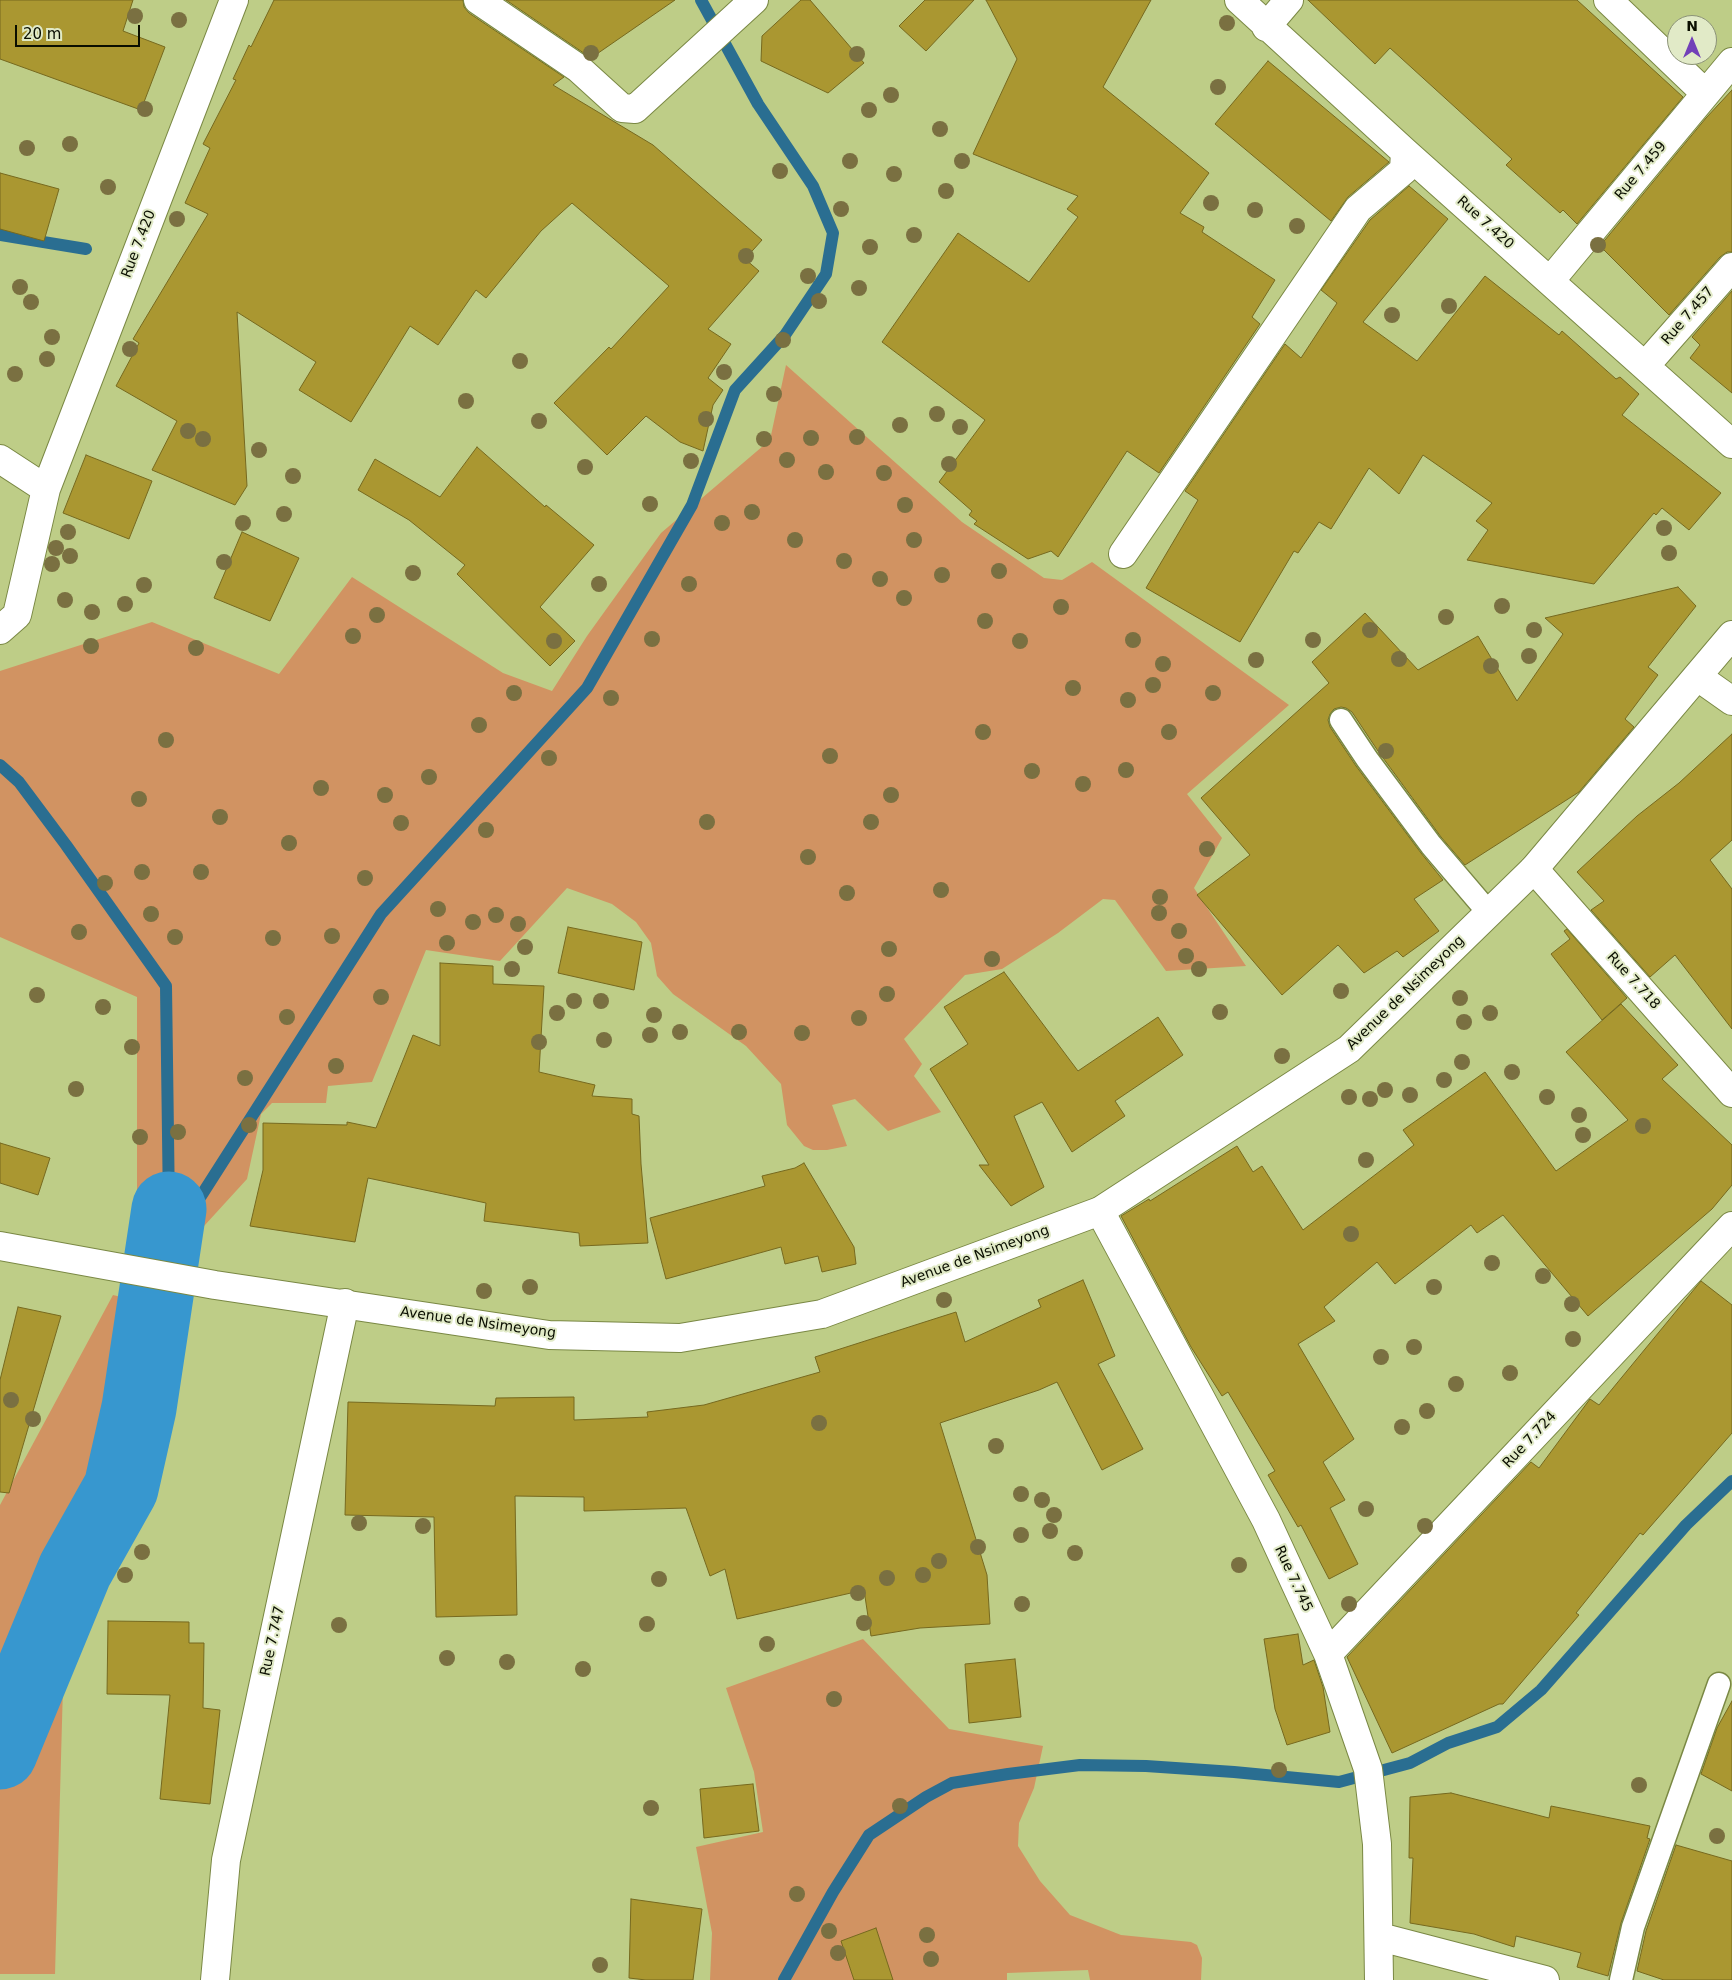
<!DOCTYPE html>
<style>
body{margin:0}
#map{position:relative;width:1732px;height:1980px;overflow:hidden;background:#becd87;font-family:"DejaVu Sans",sans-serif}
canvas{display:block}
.north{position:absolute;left:1667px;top:15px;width:50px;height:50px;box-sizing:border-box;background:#e1eac7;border:1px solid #8b9277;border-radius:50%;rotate:0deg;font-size:14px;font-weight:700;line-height:20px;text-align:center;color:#0a0e00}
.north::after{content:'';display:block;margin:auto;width:18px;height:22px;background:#7240b8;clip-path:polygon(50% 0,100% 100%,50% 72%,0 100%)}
.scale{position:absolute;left:15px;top:25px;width:125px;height:22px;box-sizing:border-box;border:2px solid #0a0e00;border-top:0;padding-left:6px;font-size:15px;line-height:18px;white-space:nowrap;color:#0a0e00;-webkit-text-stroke:4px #e1eac7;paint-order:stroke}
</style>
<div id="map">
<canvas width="1732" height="1980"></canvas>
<div class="north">N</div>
<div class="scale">20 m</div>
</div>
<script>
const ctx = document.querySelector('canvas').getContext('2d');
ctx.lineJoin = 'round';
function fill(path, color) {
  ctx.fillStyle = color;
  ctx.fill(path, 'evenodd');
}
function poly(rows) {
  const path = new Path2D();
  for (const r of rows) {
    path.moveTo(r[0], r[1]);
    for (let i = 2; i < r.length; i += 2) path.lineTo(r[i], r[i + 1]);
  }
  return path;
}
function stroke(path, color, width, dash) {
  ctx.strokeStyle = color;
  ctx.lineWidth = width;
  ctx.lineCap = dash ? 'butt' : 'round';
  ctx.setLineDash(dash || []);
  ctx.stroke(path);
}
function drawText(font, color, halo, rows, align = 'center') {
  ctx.font = font + ' "DejaVu Sans",sans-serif';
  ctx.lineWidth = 4;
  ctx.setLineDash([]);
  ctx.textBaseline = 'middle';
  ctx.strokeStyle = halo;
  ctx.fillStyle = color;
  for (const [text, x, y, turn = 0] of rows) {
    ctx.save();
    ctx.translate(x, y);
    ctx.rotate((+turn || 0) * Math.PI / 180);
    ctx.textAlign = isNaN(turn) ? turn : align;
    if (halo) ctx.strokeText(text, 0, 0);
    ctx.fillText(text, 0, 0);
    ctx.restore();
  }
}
fill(poly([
 [786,365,962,522,1044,578,1062,580,1092,562,1289,705,1187,794,1222,838,1194,888,1246,966,1166,971,1115,900,1103,899,1058,933,1002,969,965,975,904,1039,922,1064,914,1076,941,1112,888,1131,855,1099,832,1105,847,1146,827,1150,813,1150,804,1146,787,1125,781,1084,746,1046,673,994,657,976,651,943,636,922,612,904,567,888,500,961,426,950,372,1082,328,1086,326,1103,272,1103,261,1114,247,1179,194,1237,137,1226,137,997,0,937,0,671,152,622,279,674,352,577,503,673,552,691,587,636,661,533,770,440],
 [113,1295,182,1312,168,1449,146,1452,93,1577,66,1578,55,1974,0,1974,0,1505],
 [863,1639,949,1729,1043,1746,1034,1788,1019,1823,1018,1846,1040,1881,1070,1915,1121,1935,1191,1942,1197,1945,1202,1958,1201,1980,1090,1980,1088,1970,1007,1973,1007,1980,710,1980,712,1933,696,1847,763,1832,754,1772,726,1688]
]), '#d19362');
stroke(poly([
 [0,235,86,249],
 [0,765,19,782,66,845,166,986,169,1209,201,1196,381,914,587,688,692,505,735,390,785,335,826,274,833,233,813,186,758,104,701,0],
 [784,1980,833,1892,869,1835,926,1797,952,1783,1008,1774,1080,1765,1146,1766,1234,1772,1339,1782,1410,1763,1448,1743,1497,1727,1541,1690,1686,1525,1732,1481]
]), '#2a6e91', 12);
stroke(poly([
 [0,1752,75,1570,121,1488,139,1408,169,1209]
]), '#3797cf', 75);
const building = poly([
 [0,0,133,0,123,31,165,47,141,110,0,59,0,0],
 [274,0,463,0,464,7,469,13,564,77,553,85,653,145,762,240,745,259,759,271,708,329,731,344,708,378,723,390,713,405,703,451,680,442,646,416,607,455,554,403,609,347,611,349,669,286,572,203,541,231,486,298,476,290,438,345,410,326,351,422,299,390,316,362,237,312,247,486,235,505,152,470,177,421,116,386,139,343,133,339,208,214,185,203,210,148,203,144,236,80,233,79,249,45,251,47,274,0],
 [506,0,675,0,591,58,506,0],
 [801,0,810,0,864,63,828,93,761,61,762,36,801,0],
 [925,0,974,0,926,51,899,26,925,0],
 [986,0,1151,0,1103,87,1209,173,1180,213,1204,227,1202,232,1275,280,1252,317,1260,324,1159,473,1127,451,1058,557,1051,551,1028,559,974,524,977,521,969,515,972,511,939,482,985,420,882,342,958,233,1029,282,1078,217,1067,209,1078,196,973,154,1017,59,986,0],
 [1308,0,1577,0,1683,97,1577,224,1563,210,1560,213,1506,165,1512,159,1390,48,1375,64,1308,0],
 [1268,61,1389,162,1348,197,1331,221,1215,124,1268,61],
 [1732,90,1732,252,1727,252,1720,257,1669,315,1600,246,1706,118,1732,90],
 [0,173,59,189,44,241,0,229,0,173],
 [1409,186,1448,219,1363,322,1417,361,1485,276,1559,335,1562,331,1616,379,1620,377,1639,394,1622,415,1721,493,1689,530,1662,508,1656,515,1654,513,1594,584,1467,560,1488,530,1476,521,1492,503,1423,455,1399,494,1369,468,1331,529,1319,522,1298,553,1294,551,1240,642,1146,588,1198,500,1185,491,1285,344,1301,358,1337,303,1321,290,1370,220,1409,186],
 [1732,291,1732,393,1690,358,1700,345,1692,337,1732,291],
 [477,447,545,507,546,505,594,545,540,607,575,641,550,666,457,574,465,565,409,520,358,490,375,459,440,497,477,447],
 [86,455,152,481,129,539,63,513,86,455],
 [242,532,299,558,270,621,214,598,242,532],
 [1678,587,1696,606,1648,667,1658,675,1625,719,1634,727,1579,792,1465,865,1441,837,1378,751,1352,712,1346,708,1341,707,1334,709,1330,714,1328,720,1330,727,1356,766,1421,853,1443,880,1414,899,1439,931,1403,957,1397,951,1364,973,1338,945,1282,995,1197,895,1250,855,1201,798,1329,683,1312,662,1365,613,1418,670,1478,636,1517,701,1563,634,1545,618,1678,587],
 [1732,734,1732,840,1710,860,1732,889,1732,1029,1675,955,1650,977,1591,910,1604,901,1577,872,1637,816,1679,783,1732,734],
 [568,927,642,942,634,990,558,973,568,927],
 [1567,929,1627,998,1602,1020,1551,954,1570,939,1564,931,1567,929],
 [440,963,493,966,493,984,544,986,539,1072,595,1085,592,1096,632,1099,632,1114,639,1116,641,1164,648,1243,580,1246,579,1233,484,1221,486,1203,368,1178,355,1242,250,1226,263,1170,263,1123,347,1125,347,1122,376,1128,413,1035,440,1046,440,963],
 [1004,972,1078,1071,1158,1017,1183,1055,1115,1101,1125,1116,1072,1152,1042,1102,1014,1116,1044,1187,1011,1206,979,1165,989,1165,930,1069,968,1044,944,1007,1004,972],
 [1621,1004,1678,1065,1662,1079,1732,1145,1732,1185,1712,1209,1588,1316,1503,1215,1477,1233,1471,1225,1395,1284,1377,1262,1324,1307,1335,1321,1298,1344,1354,1439,1323,1462,1345,1500,1330,1508,1358,1564,1329,1579,1301,1525,1298,1527,1268,1475,1275,1471,1228,1392,1222,1396,1191,1347,1121,1216,1149,1199,1150,1201,1237,1146,1253,1172,1262,1166,1303,1230,1414,1145,1403,1130,1485,1072,1556,1171,1628,1120,1566,1052,1621,1004],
 [0,1143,50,1158,38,1195,0,1183,0,1143],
 [804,1163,854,1247,856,1264,822,1272,818,1256,785,1264,781,1247,666,1279,650,1218,765,1186,762,1176,795,1168,804,1163],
 [1083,1280,1115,1356,1098,1364,1143,1449,1102,1470,1057,1382,1039,1390,940,1423,987,1575,990,1624,920,1628,871,1636,864,1590,737,1619,725,1569,710,1576,686,1508,584,1511,584,1497,515,1496,517,1615,436,1617,434,1517,345,1515,348,1402,495,1406,496,1398,574,1397,574,1420,648,1417,647,1412,704,1405,820,1372,815,1357,956,1312,965,1342,1041,1307,1038,1300,1083,1280],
 [1701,1281,1732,1305,1732,1433,1643,1535,1640,1533,1576,1613,1579,1615,1503,1704,1499,1704,1392,1753,1347,1657,1531,1462,1539,1468,1590,1399,1599,1405,1701,1281],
 [18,1307,61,1316,9,1493,0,1492,0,1380,18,1307],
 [108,1621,189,1622,189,1643,204,1643,203,1708,220,1710,210,1804,160,1799,170,1695,107,1694,108,1621],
 [1298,1634,1303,1665,1314,1660,1323,1687,1330,1732,1287,1745,1275,1709,1264,1639,1298,1634],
 [1015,1659,1021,1717,969,1723,965,1664,1015,1659],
 [1732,1701,1732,1791,1701,1774,1717,1728,1732,1701],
 [753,1784,759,1831,704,1838,700,1789,753,1784],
 [1451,1793,1549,1818,1551,1806,1650,1826,1647,1838,1650,1839,1621,1923,1608,1976,1577,1967,1581,1953,1516,1936,1514,1947,1474,1934,1410,1923,1413,1858,1409,1858,1410,1797,1451,1793],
 [1676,1845,1732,1861,1732,1980,1664,1980,1637,1971,1646,1931,1676,1845],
 [631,1899,702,1909,693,1980,646,1980,629,1978,631,1899],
 [876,1928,893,1980,854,1980,841,1941,876,1928]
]);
fill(building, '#aa9731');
stroke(building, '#76691f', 1);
const service = poly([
 [1341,720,1367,759,1431,845,1489,913],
 [1621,1980,1633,1927,1719,1684]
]);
const minor = poly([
 [478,0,578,68,622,108,635,109,754,0],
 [1239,0,1405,152,1732,444],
 [1608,0,1705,93],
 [1266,27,1289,0],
 [1550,281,1732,62],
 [1645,366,1732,267],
 [0,459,46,489],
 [1123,554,1358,209,1404,170,1405,152],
 [0,630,17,615,46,489,234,0],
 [1698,677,1732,701],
 [1534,869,1732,1093],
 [1100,1211,1266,1520,1328,1654,1368,1769,1377,1844,1379,1980],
 [1328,1654,1732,1226],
 [1380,1937,1545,1980],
 [215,1980,226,1860,345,1303]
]);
const secondary = poly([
 [0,1246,215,1285,549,1335,680,1338,822,1314,1100,1211,1349,1049,1534,869,1732,635]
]);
stroke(service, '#7a8844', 25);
stroke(minor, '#7a8844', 30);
stroke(secondary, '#7a8844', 30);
stroke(service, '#fff', 22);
stroke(minor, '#fff', 28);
stroke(secondary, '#fff', 28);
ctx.fillStyle = '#7a7041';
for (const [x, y] of [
 [135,16],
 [179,20],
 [1227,23],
 [591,53],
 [857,54],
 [1218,87],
 [891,95],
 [145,109],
 [869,110],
 [940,129],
 [70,144],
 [27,148],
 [850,161],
 [962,161],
 [780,171],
 [894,174],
 [108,187],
 [946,191],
 [1211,203],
 [841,209],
 [1255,210],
 [177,219],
 [1297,226],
 [914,235],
 [1598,245],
 [870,247],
 [746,256],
 [808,276],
 [20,287],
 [859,288],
 [819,301],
 [31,302],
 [1449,306],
 [1392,315],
 [52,337],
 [783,340],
 [130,349],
 [47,359],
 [520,361],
 [724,372],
 [15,374],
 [774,394],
 [466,401],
 [937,414],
 [706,419],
 [539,421],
 [900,425],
 [960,427],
 [188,431],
 [857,437],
 [811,438],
 [203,439],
 [764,439],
 [259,450],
 [787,460],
 [691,461],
 [949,464],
 [585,467],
 [826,472],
 [884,473],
 [293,476],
 [650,504],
 [905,505],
 [752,512],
 [284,514],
 [243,523],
 [722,523],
 [1664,528],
 [68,532],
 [795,540],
 [914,540],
 [56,548],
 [1669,553],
 [70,556],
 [844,561],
 [224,562],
 [52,564],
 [999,571],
 [413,573],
 [942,575],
 [880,579],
 [599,584],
 [689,584],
 [144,585],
 [904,598],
 [65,600],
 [125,604],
 [1502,606],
 [1061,607],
 [92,612],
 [377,615],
 [1446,617],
 [985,621],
 [1370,630],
 [1534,630],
 [353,636],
 [652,639],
 [1133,640],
 [1313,640],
 [554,641],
 [1020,641],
 [91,646],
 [196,648],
 [1529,656],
 [1399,659],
 [1256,660],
 [1163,664],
 [1491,666],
 [1153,685],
 [1073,688],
 [514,693],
 [1213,693],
 [611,698],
 [1128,700],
 [479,725],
 [983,732],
 [1169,732],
 [166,740],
 [1386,751],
 [830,756],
 [549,758],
 [1126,770],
 [1032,771],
 [429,777],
 [1083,784],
 [321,788],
 [385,795],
 [891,795],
 [139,799],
 [220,817],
 [707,822],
 [871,822],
 [401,823],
 [486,830],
 [289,843],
 [1207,849],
 [808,857],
 [142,872],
 [201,872],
 [365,878],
 [105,883],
 [941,890],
 [847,893],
 [1160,897],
 [438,909],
 [1159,913],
 [151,914],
 [496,915],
 [473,922],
 [518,924],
 [1179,931],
 [79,932],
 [332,936],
 [175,937],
 [273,938],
 [447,943],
 [525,947],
 [889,949],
 [1186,956],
 [992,959],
 [512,969],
 [1199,969],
 [1341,991],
 [887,994],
 [37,995],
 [381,997],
 [1460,998],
 [574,1001],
 [601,1001],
 [103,1007],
 [1220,1012],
 [557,1013],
 [1490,1013],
 [654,1015],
 [287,1017],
 [859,1018],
 [1464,1022],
 [680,1032],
 [739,1032],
 [802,1033],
 [650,1035],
 [604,1040],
 [539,1042],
 [132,1047],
 [1282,1056],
 [1462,1062],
 [336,1066],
 [1512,1072],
 [245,1078],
 [1444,1080],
 [76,1089],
 [1385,1090],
 [1410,1095],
 [1349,1097],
 [1547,1097],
 [1370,1099],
 [1579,1115],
 [249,1125],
 [1643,1126],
 [178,1132],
 [1583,1135],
 [140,1137],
 [1366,1160],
 [1351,1234],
 [1492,1263],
 [1543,1276],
 [530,1287],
 [1434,1287],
 [484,1291],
 [944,1300],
 [1572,1304],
 [1573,1339],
 [1414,1347],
 [1381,1357],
 [1510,1373],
 [1456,1384],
 [11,1400],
 [1427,1411],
 [33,1419],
 [819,1423],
 [1402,1427],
 [996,1446],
 [1021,1494],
 [1042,1500],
 [1366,1509],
 [1054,1515],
 [359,1523],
 [423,1526],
 [1425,1526],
 [1050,1531],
 [1021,1535],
 [978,1547],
 [142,1552],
 [1075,1553],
 [939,1561],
 [1239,1565],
 [125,1575],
 [923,1575],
 [887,1578],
 [659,1579],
 [858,1593],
 [1022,1604],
 [1349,1604],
 [864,1623],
 [647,1624],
 [339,1625],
 [767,1644],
 [447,1658],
 [507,1662],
 [583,1669],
 [834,1699],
 [1279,1770],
 [1639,1785],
 [900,1806],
 [651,1808],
 [1717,1836],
 [797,1894],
 [829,1931],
 [927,1935],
 [838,1953],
 [931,1959],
 [600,1965]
]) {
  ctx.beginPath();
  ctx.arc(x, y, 8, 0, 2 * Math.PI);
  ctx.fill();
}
drawText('14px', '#0a0e00', '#e1eac7', [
 ["Rue 7.459",1641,171,-50],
 ["Rue 7.420",1485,223,42],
 ["Rue 7.420",139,244,-69],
 ["Rue 7.457",1688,316,-49],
 ["Rue 7.718",1633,981,48],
 ["Avenue de Nsimeyong",1406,993,-44],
 ["Avenue de Nsimeyong",975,1257,-20],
 ["Avenue de Nsimeyong",478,1323,8],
 ["Rue 7.724",1530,1440,-47],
 ["Rue 7.745",1293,1579,65],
 ["Rue 7.747",273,1641,-78]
]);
</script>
